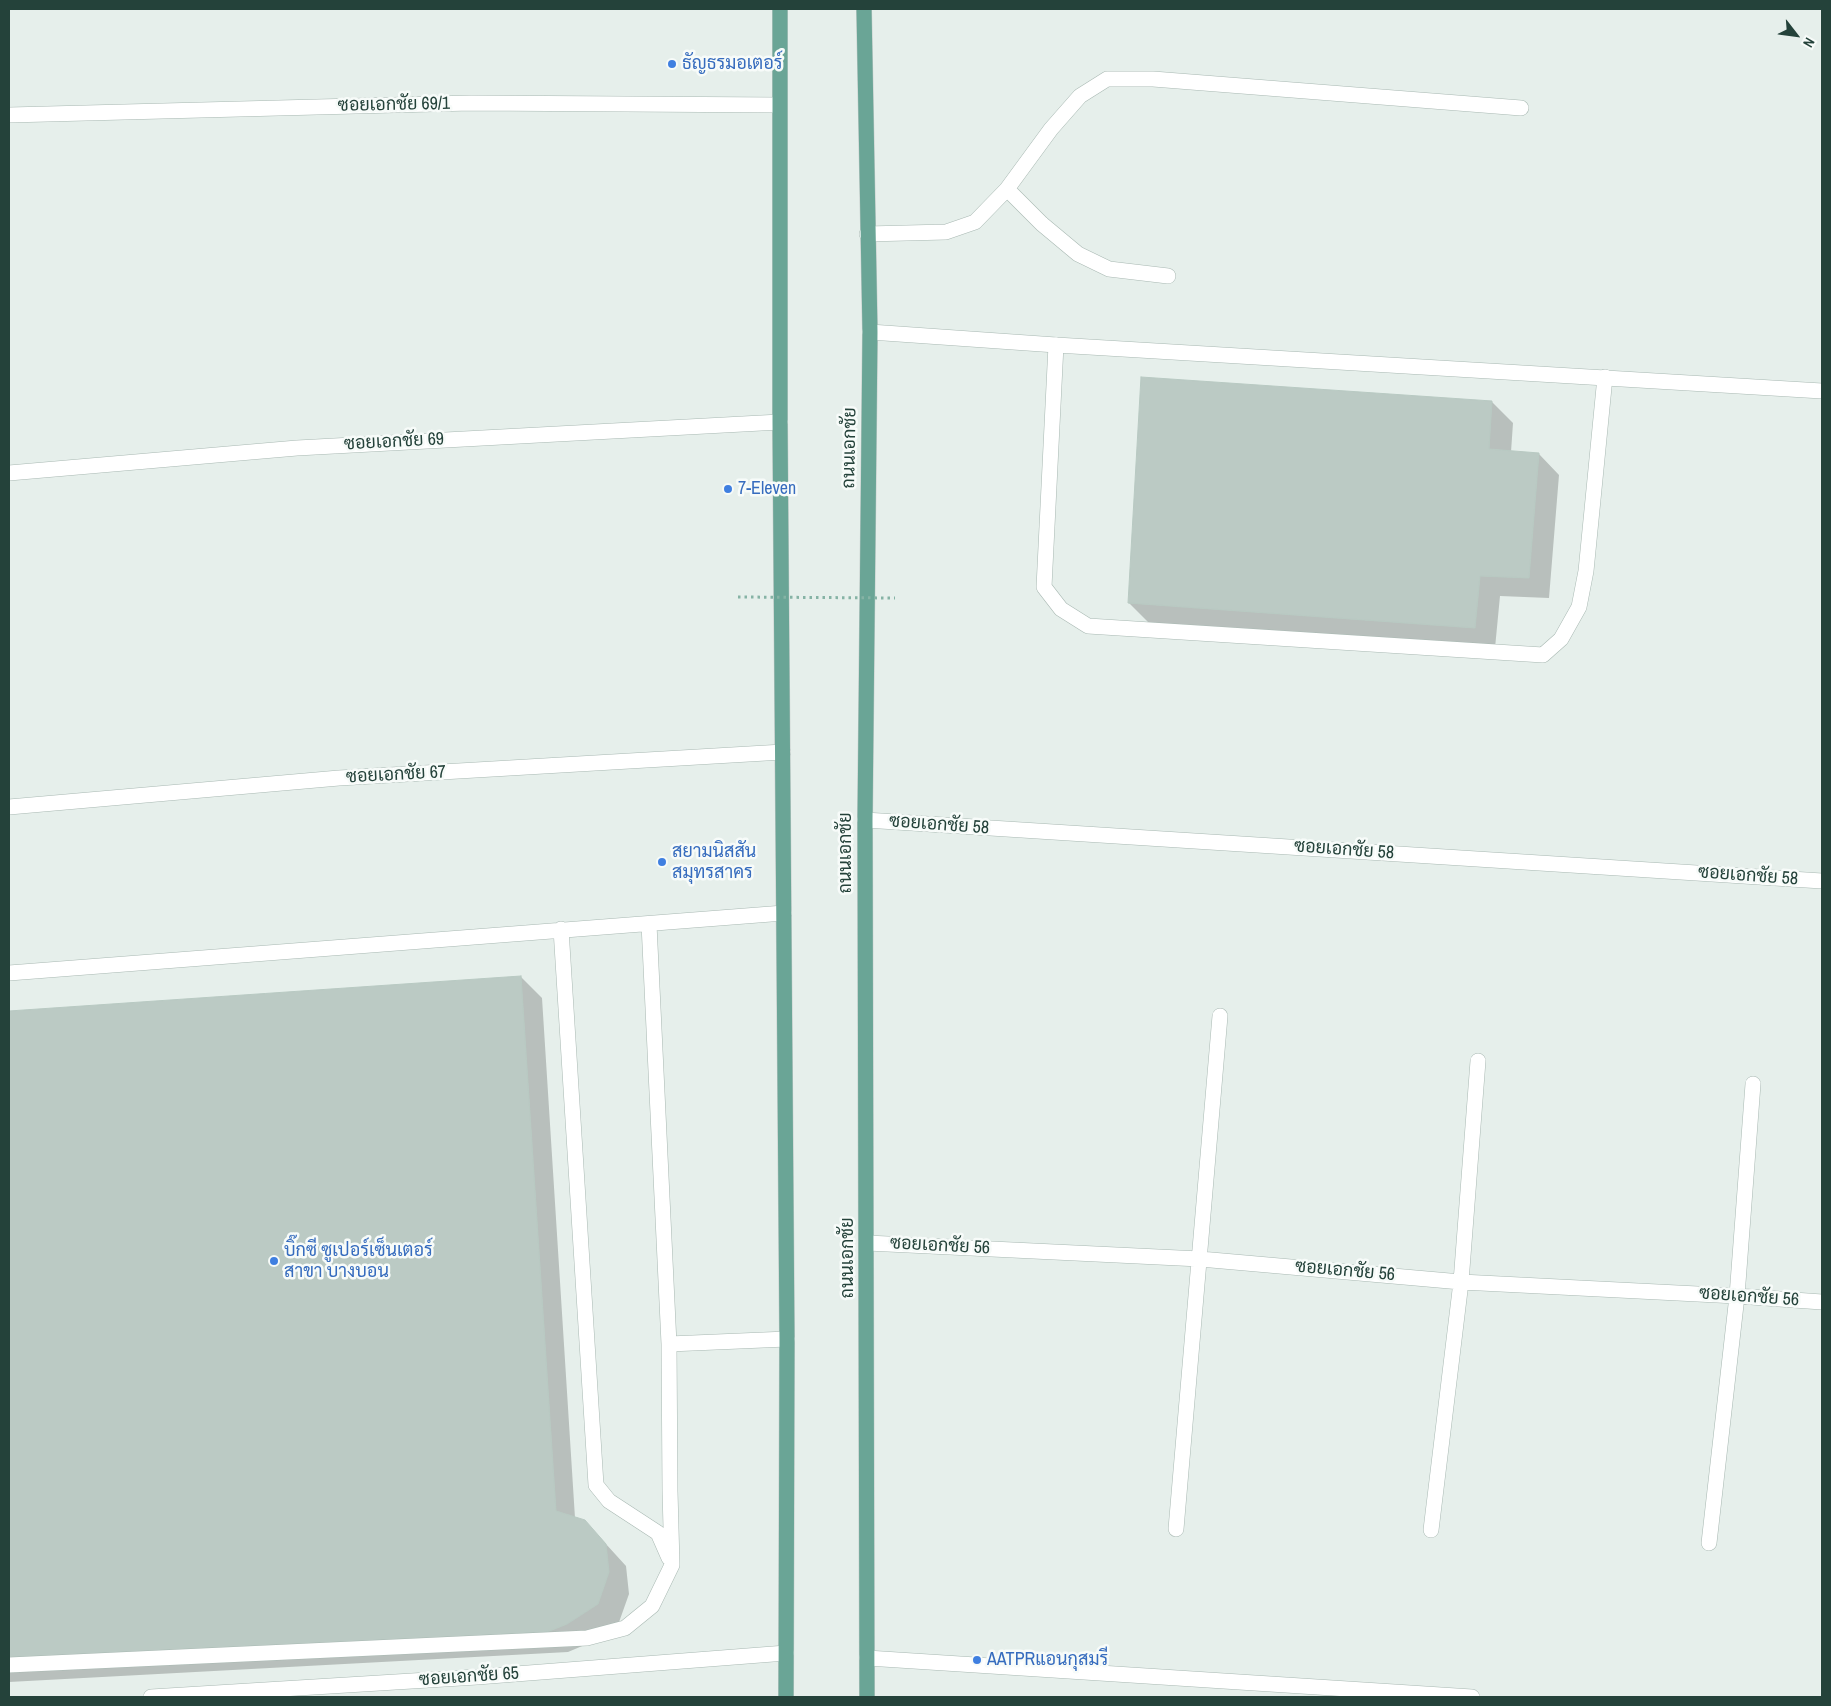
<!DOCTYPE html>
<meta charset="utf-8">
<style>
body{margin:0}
#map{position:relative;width:1831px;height:1706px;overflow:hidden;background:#e6efeb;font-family:"Archivo Narrow",sans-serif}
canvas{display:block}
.frame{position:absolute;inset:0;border:10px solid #24423a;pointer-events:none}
.north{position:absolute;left:1771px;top:10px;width:50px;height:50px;-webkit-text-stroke:4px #f7fbf9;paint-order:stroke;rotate:120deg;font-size:14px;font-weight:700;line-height:20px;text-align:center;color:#24423a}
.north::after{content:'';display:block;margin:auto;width:18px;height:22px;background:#24423a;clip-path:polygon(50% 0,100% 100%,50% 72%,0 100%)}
</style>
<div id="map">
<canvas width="1831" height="1706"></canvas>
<div class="frame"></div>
<div class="north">N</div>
</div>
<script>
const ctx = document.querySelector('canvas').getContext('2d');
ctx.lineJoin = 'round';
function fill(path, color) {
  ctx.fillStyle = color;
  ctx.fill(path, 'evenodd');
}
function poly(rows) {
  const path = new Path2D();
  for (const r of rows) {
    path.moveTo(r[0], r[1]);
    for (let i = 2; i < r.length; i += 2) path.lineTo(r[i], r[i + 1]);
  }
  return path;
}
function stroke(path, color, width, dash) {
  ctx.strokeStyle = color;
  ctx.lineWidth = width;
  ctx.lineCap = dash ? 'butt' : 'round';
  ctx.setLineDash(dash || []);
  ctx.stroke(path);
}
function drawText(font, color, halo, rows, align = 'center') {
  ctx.font = font + ' "Archivo Narrow",Sarabun,sans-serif';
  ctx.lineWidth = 5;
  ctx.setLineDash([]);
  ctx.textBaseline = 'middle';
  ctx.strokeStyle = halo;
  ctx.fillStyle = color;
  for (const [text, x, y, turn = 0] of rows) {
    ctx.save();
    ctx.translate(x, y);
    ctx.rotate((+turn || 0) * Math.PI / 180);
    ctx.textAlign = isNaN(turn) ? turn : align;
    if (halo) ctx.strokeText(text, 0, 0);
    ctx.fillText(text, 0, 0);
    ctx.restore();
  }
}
fill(poly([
 [1492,402,1513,423,1511,452,1539,454,1559,475,1549,598,1500,596,1495,648,1150,624,1129,603],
 [521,977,542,998,575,1518,585,1521,626,1566,629,1594,618,1625,587,1644,568,1652,9,1682,9,1012]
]), '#0003');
const building = poly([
 [1141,377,1492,401,1489,449,1539,453,1529,578,1480,576,1475,628,1128,603,1141,377],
 [521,976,556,1511,585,1520,606,1544,609,1572,598,1604,567,1624,547,1632,9,1661,9,1011,521,976]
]);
fill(building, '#bbcac4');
stroke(building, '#b8c9c2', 1);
const lane = poly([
 [1007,189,1042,224,1078,254,1109,269,1168,276],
 [867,234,946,232,975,222,1007,189,1051,129,1080,96,1107,79,1153,79,1521,108],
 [1056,345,1044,587,1061,609,1088,626,1543,655,1561,639,1579,607,1586,571,1605,377],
 [561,929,596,1485,609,1501,658,1533,669,1558],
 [9,973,784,913],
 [669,1344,787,1339],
 [9,1665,587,1638,625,1628,652,1606,672,1565,670,1491,669,1344,649,924]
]);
const street = poly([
 [9,115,471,103,779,105],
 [870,332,1056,345,1822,391],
 [9,473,297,448,780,422],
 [9,807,339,778,783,752],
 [865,820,1822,881],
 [867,1243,1200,1259,1461,1282,1737,1296,1822,1302],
 [1176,1529,1220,1016],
 [1431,1530,1461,1282,1478,1061],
 [1709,1543,1737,1296,1753,1084],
 [867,1658,1472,1697],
 [151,1697,477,1677,786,1653]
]);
const primary = poly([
 [780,9,780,422,787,1339,786,1697],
 [864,9,870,332,865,820,867,1697]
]);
stroke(lane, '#a8b8b2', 16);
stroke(street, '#a8b8b2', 16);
stroke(primary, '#c2cac8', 16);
stroke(lane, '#fff', 15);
stroke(street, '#fff', 15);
stroke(primary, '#6aa596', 15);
stroke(poly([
 [738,597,895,598]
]), '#86b3a5', 3, [2.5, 4]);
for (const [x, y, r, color] of [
 [672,64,5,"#3f7fe0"],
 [728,489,5,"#3f7fe0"],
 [662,862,5,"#3f7fe0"],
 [274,1261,5,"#3f7fe0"],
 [977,1660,5,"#3f7fe0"]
]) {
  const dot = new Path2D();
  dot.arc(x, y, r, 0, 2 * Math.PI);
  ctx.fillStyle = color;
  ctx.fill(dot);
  stroke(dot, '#f7fbf9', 2);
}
drawText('18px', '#366cbe', '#f7fbf9', [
 ["ธัญธรมอเตอร์",682,64],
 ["7-Eleven",738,489],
 ["สยามนิสสัน",672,852],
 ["สมุทรสาคร",672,873],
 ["บิ๊กซี ซูเปอร์เซ็นเตอร์",284,1251],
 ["สาขา บางบอน",284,1272],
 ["AATPRแอนกุสมรี",987,1660]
], 'left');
drawText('18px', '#24423a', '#f7fbf9', [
 ["ซอยเอกชัย 69/1",394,105,-1],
 ["ซอยเอกชัย 69",394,442,-3],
 ["ถนนเอกชัย",850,448,-89],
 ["ซอยเอกชัย 67",396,775,-3],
 ["ซอยเอกชัย 58",939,825,4],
 ["ซอยเอกชัย 58",1344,850,4],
 ["ถนนเอกชัย",846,853,-90],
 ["ซอยเอกชัย 58",1748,876,4],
 ["ซอยเอกชัย 56",940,1246,3],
 ["ถนนเอกชัย",848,1258,-90],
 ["ซอยเอกชัย 56",1345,1271,5],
 ["ซอยเอกชัย 56",1749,1297,4],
 ["ซอยเอกชัย 65",469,1677,-4]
]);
</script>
